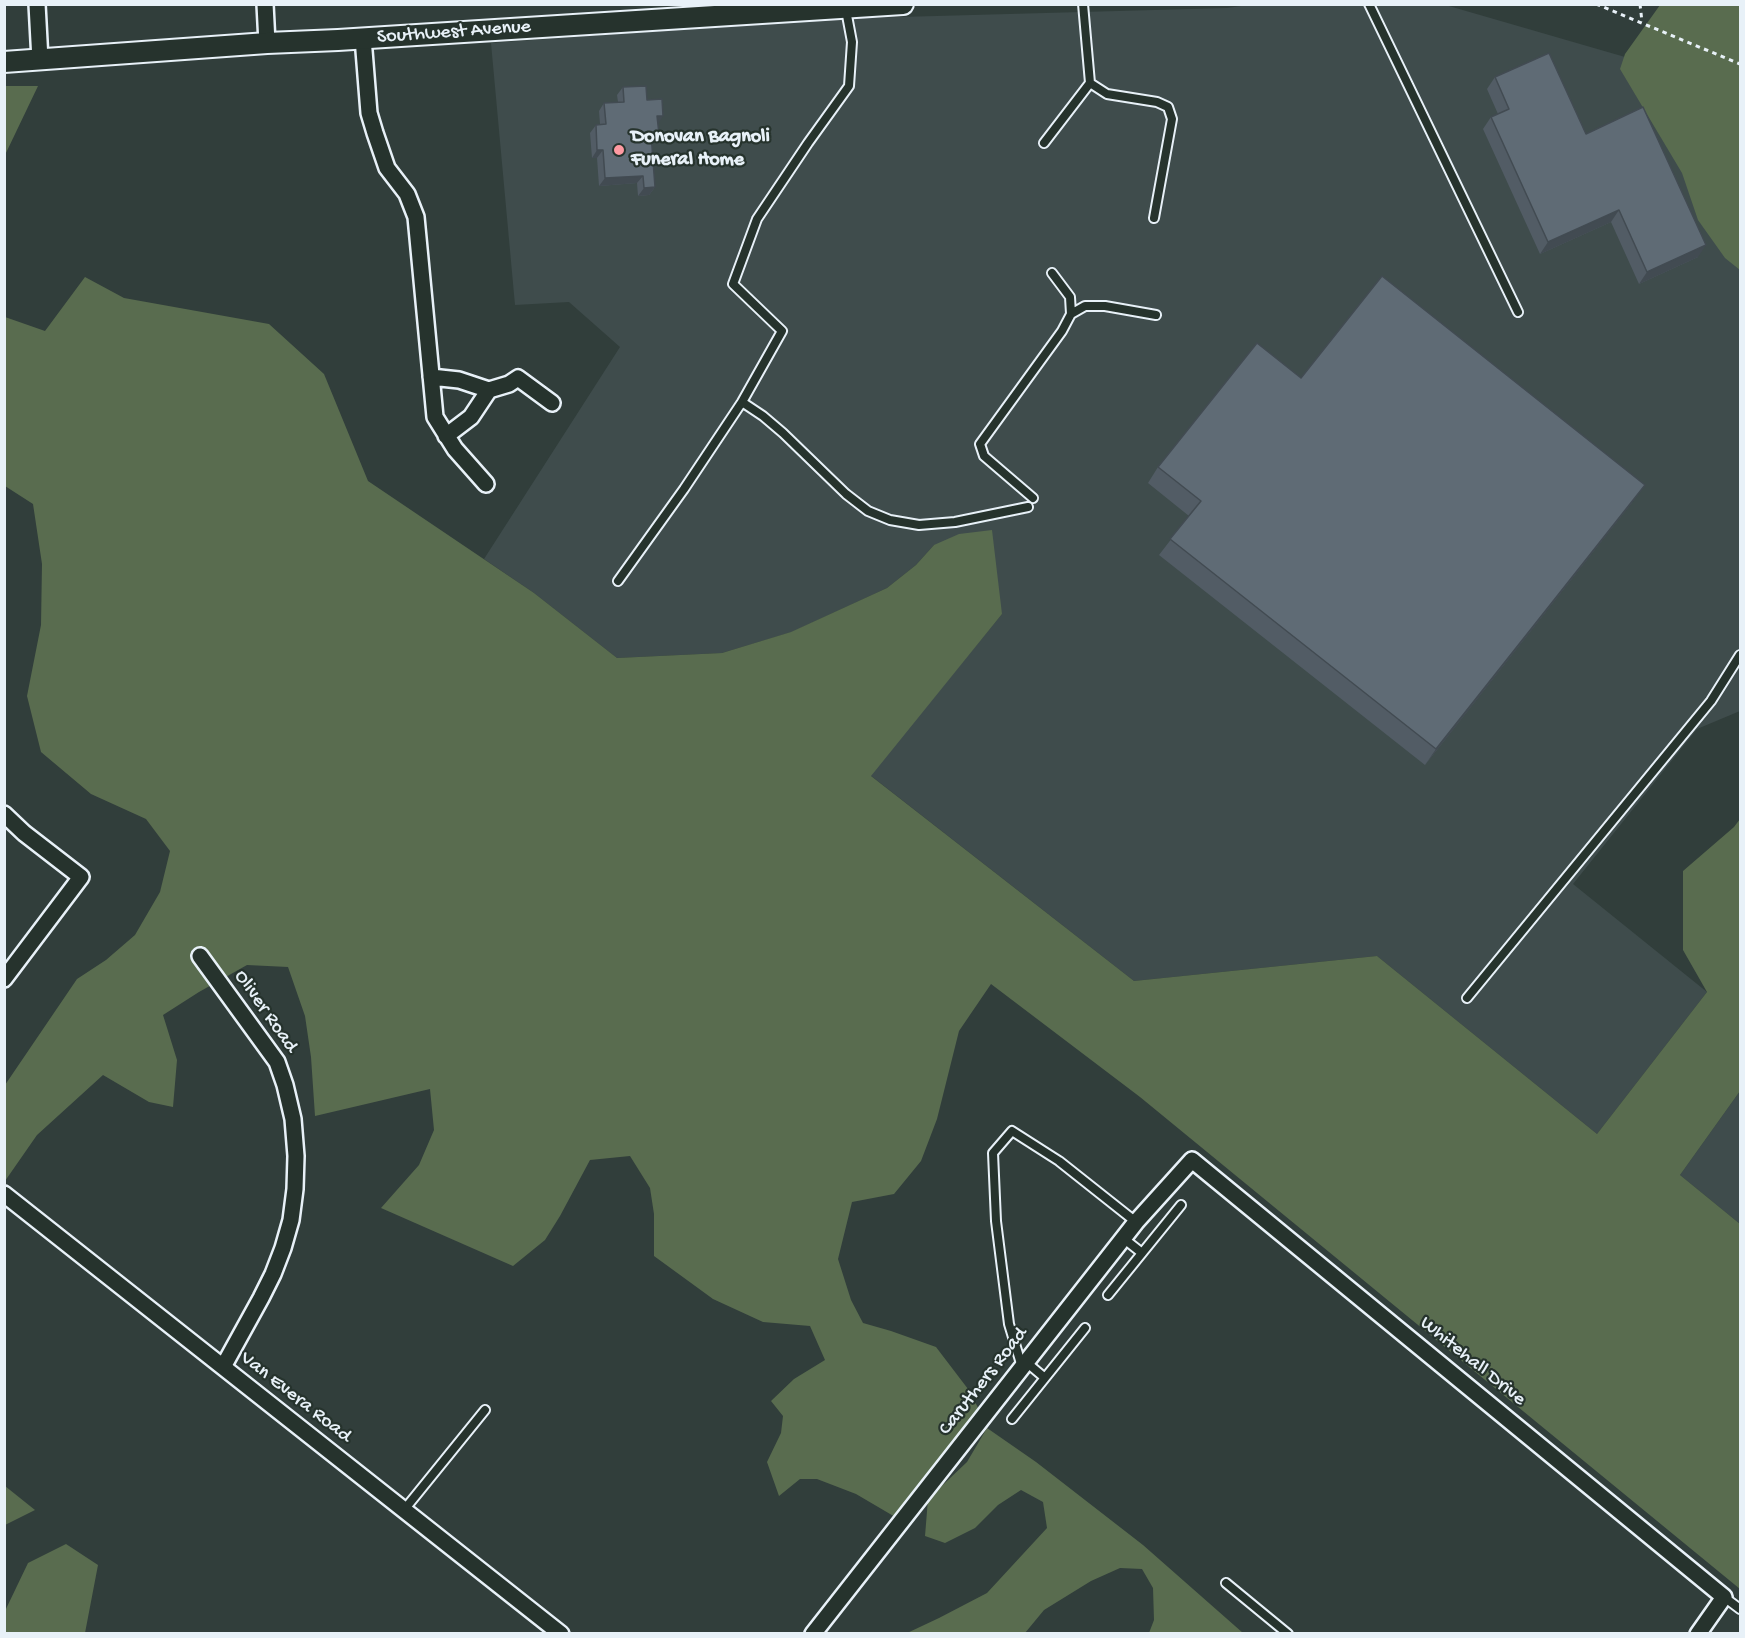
<!DOCTYPE html>
<style>
body{margin:0}
#map{position:relative;width:1745px;height:1638px;overflow:hidden;background:#313e3b;font-family:"Gochi Hand",sans-serif}
canvas{display:block}
.frame{position:absolute;inset:0;border:6px solid #e8f1f8;pointer-events:none}
</style>
<div id="map">
<canvas width="1745" height="1638"></canvas>
<div class="frame"></div>
</div>
<script>
const ctx = document.querySelector('canvas').getContext('2d');
ctx.lineJoin = 'round';
function fill(path, color) {
  ctx.fillStyle = color;
  ctx.fill(path, 'evenodd');
}
function poly(rows) {
  const path = new Path2D();
  for (const r of rows) {
    path.moveTo(r[0], r[1]);
    for (let i = 2; i < r.length; i += 2) path.lineTo(r[i], r[i + 1]);
  }
  return path;
}
function stroke(path, color, width, dash) {
  ctx.strokeStyle = color;
  ctx.lineWidth = width;
  ctx.lineCap = dash ? 'butt' : 'round';
  ctx.setLineDash(dash || []);
  ctx.stroke(path);
}
function drawText(font, color, halo, rows, align = 'center') {
  ctx.font = font + ' "Gochi Hand",sans-serif';
  ctx.lineWidth = 4.5;
  ctx.setLineDash([]);
  ctx.textBaseline = 'middle';
  ctx.strokeStyle = halo;
  ctx.fillStyle = color;
  for (const [text, x, y, turn = 0] of rows) {
    ctx.save();
    ctx.translate(x, y);
    ctx.rotate((+turn || 0) * Math.PI / 180);
    ctx.textAlign = isNaN(turn) ? turn : align;
    if (halo) ctx.strokeText(text, 0, 0);
    ctx.fillText(text, 0, 0);
    ctx.restore();
  }
}
fill(poly([
 [1255,4,1442,4,1625,57,1740,269,1740,711,1697,729,1573,884,1707,992,1597,1134,1377,956,1134,981,870,775,1002,614,934,545,916,565,887,588,792,632,722,653,617,658,534,593,484,559,620,347,569,302,515,305,491,43,827,19,1227,8],
 [1740,1091,1740,1224,1680,1175]
]), '#3f4c4c');
fill(poly([
 [1660,5,1740,5,1740,270,1725,258,1698,220,1682,173,1620,69,1625,54],
 [5,86,38,86,5,155,4,86],
 [85,277,124,298,269,324,324,374,368,481,534,593,617,658,722,653,791,632,887,588,916,565,934,545,959,534,992,530,1002,614,871,776,1134,981,1377,956,1597,1134,1707,992,1683,950,1683,871,1734,827,1740,819,1740,1091,1680,1175,1740,1224,1740,1589,1140,1097,991,984,959,1031,937,1119,921,1161,894,1194,852,1202,838,1259,851,1300,863,1323,891,1331,936,1347,968,1389,983,1417,902,1521,856,1494,817,1479,800,1479,779,1496,767,1462,781,1433,783,1416,771,1401,794,1379,825,1360,810,1326,763,1322,713,1299,654,1256,654,1214,650,1188,630,1156,590,1160,560,1216,545,1240,513,1266,381,1208,419,1165,434,1130,430,1089,315,1116,311,1057,305,1016,288,967,247,965,199,992,163,1015,177,1060,173,1107,149,1102,103,1075,37,1135,5,1181,5,1085,77,979,106,960,135,935,160,892,170,851,146,819,91,794,41,752,27,696,41,625,42,564,33,504,5,486,5,317,45,331],
 [987,1428,1036,1462,1143,1545,1243,1633,1149,1633,1154,1620,1153,1588,1142,1569,1120,1568,1091,1581,1044,1610,1025,1633,905,1634,939,1618,987,1593,1047,1528,1043,1502,1021,1490,998,1505,975,1528,945,1543,925,1536,928,1499,967,1462],
 [4,1486,5,1486,35,1510,5,1525],
 [66,1544,98,1565,85,1633,5,1633,5,1611,28,1563]
]), '#596c4f');
const service = poly([
 [1369,4,1518,312],
 [1090,83,1107,94,1157,102,1168,107,1172,119,1154,218],
 [1044,143,1090,83,1083,4],
 [1071,314,1085,306,1105,306,1156,315],
 [742,402,763,416,783,433,846,494,868,511,890,520,919,525,955,522,1028,507],
 [1033,498,984,456,980,444,1062,331,1071,314,1070,297,1052,273],
 [618,581,684,489,742,402,782,331,733,284,757,219,808,143,849,86,852,42,846,10],
 [1467,998,1711,701,1740,655],
 [1123,1238,1142,1253],
 [1108,1295,1181,1205],
 [1026,1362,1045,1378],
 [1022,1367,1009,1324,996,1221,993,1153,1012,1131,1059,1161,1136,1222],
 [1012,1419,1085,1328],
 [404,1510,485,1410],
 [1226,1583,1288,1634],
 [1724,1597,1740,1609]
]);
const minor = poly([
 [37,4,40,60],
 [265,4,267,43],
 [363,38,369,113,375,133,387,168,407,194,416,217,435,417,455,449,486,484],
 [431,377,459,380,489,390,509,384,518,378,552,403],
 [446,436,471,417,489,390],
 [4,814,24,833,81,877,4,979],
 [200,956,277,1062,285,1085,293,1119,296,1156,295,1189,291,1220,283,1248,273,1274,261,1298,223,1367],
 [4,1194,561,1634],
 [813,1634,1136,1222,1192,1160,1724,1597,1698,1634]
]);
const tertiary = poly([
 [4,62,267,43,338,40,903,4]
]);
stroke(service, '#e8f1f8', 12);
stroke(minor, '#e8f1f8', 20);
stroke(tertiary, '#e8f1f8', 24);
stroke(poly([
 [1596,4,1740,64],
 [1640,4,1642,22]
]), '#e8f1f8', 3, [4.5, 4.5]);
stroke(service, '#26332d', 8);
stroke(minor, '#26332d', 15);
stroke(tertiary, '#26332d', 20);
fill(poly([
 [1495,77,1586,134,1698,257,1639,284,1611,222,1540,254,1483,129,1491,117,1498,114,1487,89],
 [623,87,647,100,658,124,659,134,653,142,651,142,655,187,649,195,638,196,637,183,599,186,597,158,592,158,590,133,596,125,600,124,599,111,604,103,618,102,617,95],
 [1301,378,1634,500,1425,765,1159,555,1189,516,1148,483,1158,467]
]), '#525c65');
fill(poly([
 [657,116,663,116,658,124],
 [651,134,659,134,653,142,645,142],
 [597,150,603,150,597,158,592,158],
 [643,176,637,183,599,186,605,178],
 [655,187,649,195,638,196,644,188],
 [1619,210,1611,222,1540,254,1548,242],
 [1706,245,1698,257,1639,284,1647,272],
 [1645,485,1634,500,1425,765,1436,749]
]), '#424b52');
const building = poly([
 [1549,53,1586,134,1643,107,1706,245,1647,272,1619,210,1548,242,1491,117,1509,109,1495,77,1549,53],
 [646,86,647,100,662,99,663,116,657,116,659,134,651,134,655,187,644,188,643,176,605,178,603,150,597,150,596,125,606,124,604,103,624,102,623,87,646,86],
 [1382,276,1645,485,1436,749,1170,539,1201,501,1158,467,1257,343,1301,378,1382,276]
]);
fill(building, '#5f6b75');
stroke(building, '#424b52', 1.5);
for (const [x, y, r, color] of [
 [619,150,6,"#ff9aa2"]
]) {
  const dot = new Path2D();
  dot.arc(x, y, r, 0, 2 * Math.PI);
  ctx.fillStyle = color;
  ctx.fill(dot);
  stroke(dot, '#26332d', 2);
}
drawText('20px', '#e8f1f8', '#26332d', [
 ["Southwest Avenue",454,33,-4],
 ["Oliver Road",265,1012,55],
 ["Whitehall Drive",1472,1362,39],
 ["Caruthers Road",984,1382,-52],
 ["Van Evera Road",295,1398,38]
]);
drawText('bold 20px', '#e8f1f8', '#26332d', [
 ["Donovan Bagnoli",631,138],
 ["Funeral Home",631,161]
], 'left');
</script>
